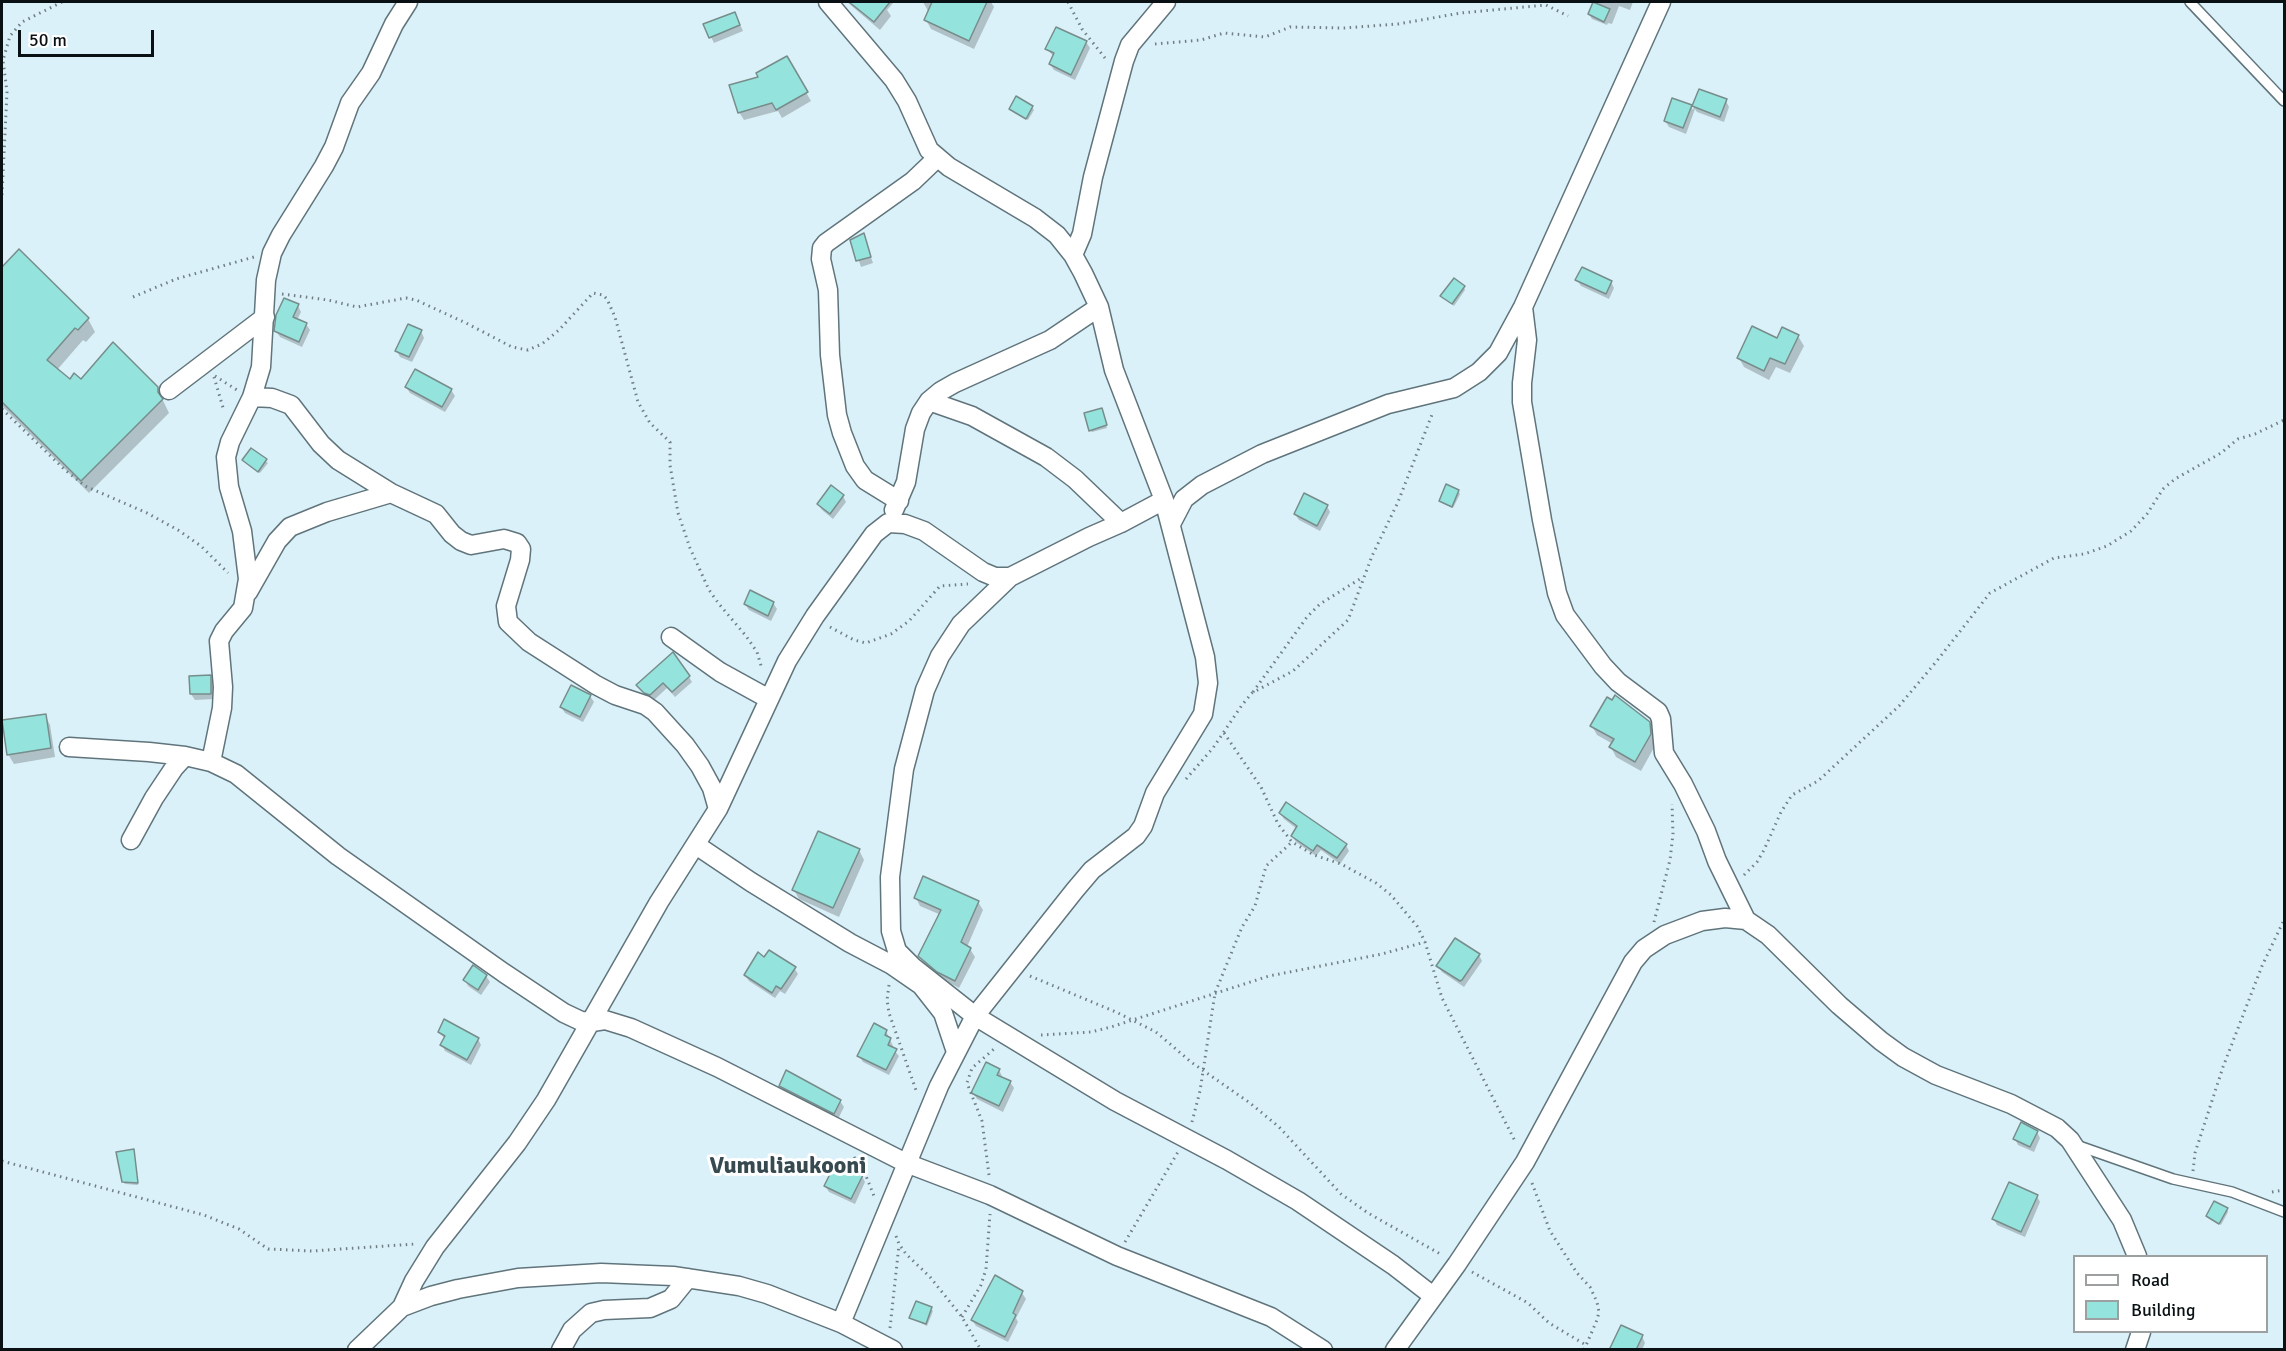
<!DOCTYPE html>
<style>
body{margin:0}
#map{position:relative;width:2286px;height:1351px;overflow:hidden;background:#dbf1f9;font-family:Signika,sans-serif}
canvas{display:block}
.frame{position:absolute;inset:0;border:3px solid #091114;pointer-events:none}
.legend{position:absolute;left:2073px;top:1255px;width:195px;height:78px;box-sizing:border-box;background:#fff;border:2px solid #9da0a1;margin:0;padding:8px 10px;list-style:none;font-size:18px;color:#091114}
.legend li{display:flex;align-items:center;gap:12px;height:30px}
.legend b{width:30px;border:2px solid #9da0a1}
.scale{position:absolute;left:18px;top:30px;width:136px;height:27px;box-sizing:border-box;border:3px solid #091114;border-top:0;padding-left:8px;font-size:18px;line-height:21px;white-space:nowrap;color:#091114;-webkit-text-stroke:4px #fff;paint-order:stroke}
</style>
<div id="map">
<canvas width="2286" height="1351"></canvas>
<div class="frame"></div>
<ul class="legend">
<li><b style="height:8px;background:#fff"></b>Road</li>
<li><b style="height:16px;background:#95e3dd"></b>Building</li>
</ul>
<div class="scale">50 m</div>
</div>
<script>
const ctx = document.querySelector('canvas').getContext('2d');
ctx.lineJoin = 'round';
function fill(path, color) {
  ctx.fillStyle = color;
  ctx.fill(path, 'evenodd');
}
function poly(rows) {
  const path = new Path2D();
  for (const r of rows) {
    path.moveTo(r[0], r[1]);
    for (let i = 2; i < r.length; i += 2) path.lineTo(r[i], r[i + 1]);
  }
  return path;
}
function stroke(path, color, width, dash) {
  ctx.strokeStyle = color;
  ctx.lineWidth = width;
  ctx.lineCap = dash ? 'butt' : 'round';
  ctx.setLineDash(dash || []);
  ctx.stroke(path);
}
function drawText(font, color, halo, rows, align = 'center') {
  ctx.font = font + ' Signika,sans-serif';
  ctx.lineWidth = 6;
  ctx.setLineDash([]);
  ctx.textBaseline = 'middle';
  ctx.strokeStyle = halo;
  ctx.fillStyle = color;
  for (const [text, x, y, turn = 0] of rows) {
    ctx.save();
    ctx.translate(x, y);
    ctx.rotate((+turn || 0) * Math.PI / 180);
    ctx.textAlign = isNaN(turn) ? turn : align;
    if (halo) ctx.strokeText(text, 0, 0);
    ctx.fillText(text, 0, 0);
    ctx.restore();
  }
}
fill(poly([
 [847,2,894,2,887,10,891,16,880,30],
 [923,2,991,2,994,7,974,49,931,29,926,20,928,11],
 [1589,2,1633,2,1630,10,1619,6,1612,24,1608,23,1607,25,1592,19,1589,14,1594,4],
 [738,20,743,31,714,43,711,37],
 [1086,42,1090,48,1075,80,1054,70,1050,64,1054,57,1047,49],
 [786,58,811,101,782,118,778,111,744,120,739,112,760,78],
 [1700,91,1726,101,1729,107,1724,122,1697,112,1695,109,1686,134,1669,127,1665,121,1691,106,1693,110],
 [1032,107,1034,110,1028,120,1011,109],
 [863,235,873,263,861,267,852,241],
 [19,251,88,319,95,332,86,342,83,340,57,370,70,381,157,388,169,413,89,493,2,406,2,269],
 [1577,280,1611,282,1614,288,1609,299,1581,286],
 [1464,287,1465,290,1454,306,1442,296],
 [298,306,301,312,297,320,306,324,310,330,302,347,280,337,276,331],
 [421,331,424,338,412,362,400,357,397,351],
 [1798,336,1804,346,1790,373,1776,367,1769,380,1744,367,1739,358,1777,340],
 [406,387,451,390,455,396,445,412,410,393],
 [1102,412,1107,428,1092,432,1090,430],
 [252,450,268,463,260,473,245,462],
 [1458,491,1460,494,1453,508,1442,503,1440,501],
 [843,496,846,502,833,519,822,510,818,504],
 [1327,506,1330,512,1320,531,1299,520,1295,514],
 [773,603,777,609,771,621,749,610,745,604],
 [210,677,213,683,214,699,195,700,191,694],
 [689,677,692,682,675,697,667,688,654,700,648,698,637,685],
 [590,696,594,702,583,722,565,713,561,707],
 [45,715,50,725,55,757,14,764,8,754],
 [1649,723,1655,733,1656,744,1641,771,1616,757,1611,747,1613,744,1597,735,1592,726],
 [1280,813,1346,845,1349,851,1340,864,1321,850,1316,856,1296,842,1292,836,1297,829,1284,819],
 [859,850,864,860,839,917,799,899,794,890],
 [916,898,978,902,983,910,967,947,970,949,975,957,959,988,944,980,925,965,920,956,941,915,920,906],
 [1479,955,1482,961,1464,987,1442,972,1438,966],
 [765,959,794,968,798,974,785,994,780,991,775,998,749,981,745,975],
 [486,976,490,982,481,995,468,986,465,980],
 [886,1031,893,1046,892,1048,899,1056,889,1075,863,1062,859,1056],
 [439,1032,478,1039,481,1045,471,1065,445,1051,442,1045,445,1039],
 [999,1070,1002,1076,1001,1078,1010,1082,1014,1088,1003,1112,977,1099,973,1093],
 [781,1086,840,1101,844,1107,838,1119,784,1092],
 [2037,1132,2040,1138,2034,1152,2018,1145,2015,1139],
 [134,1153,138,1185,125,1184,123,1182],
 [862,1176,865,1182,855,1204,829,1192,825,1186],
 [2037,1196,2040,1202,2025,1237,1997,1225,1994,1219],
 [2227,1209,2228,1212,2221,1225,2207,1216],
 [1022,1293,1026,1299,1016,1318,1018,1322,1008,1342,976,1326,972,1320],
 [931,1309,933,1311,927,1326,911,1318],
 [1642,1336,1645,1343,1642,1350,1611,1350]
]), '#0003');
const building = poly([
 [849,2,890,2,874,22,849,2],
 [932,2,987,2,969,41,924,20,932,2],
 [1593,2,1610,9,1604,22,1588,14,1593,2],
 [735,12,740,25,709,38,703,24,735,12],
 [1056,27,1087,41,1071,75,1049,64,1054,53,1045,49,1056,27],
 [787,56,808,92,776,110,772,103,738,113,729,85,758,77,756,73,787,56],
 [1699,89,1727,99,1720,117,1692,106,1699,89],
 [1016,96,1033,106,1026,119,1009,109,1016,96],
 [1672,98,1692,105,1683,128,1664,121,1672,98],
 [864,233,871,257,856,261,850,240,864,233],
 [19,249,89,318,78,330,75,328,47,360,70,379,74,373,81,379,113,342,158,387,158,392,163,399,81,481,2,402,2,267,19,249],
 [1582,267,1612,281,1606,294,1575,280,1582,267],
 [1454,278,1465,286,1452,304,1440,296,1454,278],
 [284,298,299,304,293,317,307,323,299,342,274,331,276,315,284,298],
 [408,324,422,330,409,357,395,351,408,324],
 [1752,326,1777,338,1782,327,1799,335,1785,364,1770,358,1764,371,1737,358,1752,326],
 [415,369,452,389,442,407,405,387,415,369],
 [1102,408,1107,425,1089,431,1084,413,1102,408],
 [251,448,267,459,258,472,242,460,251,448],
 [1446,484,1459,490,1452,507,1439,501,1446,484],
 [831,485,844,495,830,514,817,504,831,485],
 [1304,493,1328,505,1317,526,1294,514,1304,493],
 [750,590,774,602,768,616,744,604,750,590],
 [673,652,690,676,672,692,663,683,650,695,644,693,636,685,673,652],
 [211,675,211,694,190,694,189,676,211,675],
 [571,685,591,695,580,717,560,707,571,685],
 [1615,695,1650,722,1651,734,1635,762,1609,747,1614,739,1590,726,1607,697,1612,700,1615,695],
 [46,714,51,748,7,755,2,720,46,714],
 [1286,802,1347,844,1337,858,1317,845,1313,851,1291,836,1297,826,1279,813,1286,802],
 [818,831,860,849,833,908,792,890,818,831],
 [923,876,979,901,961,942,971,948,955,981,937,972,918,956,941,910,914,898,923,876],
 [1455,938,1480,954,1462,980,1460,981,1436,966,1455,938],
 [769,950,796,967,781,989,776,986,772,993,744,975,758,952,764,957,769,950],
 [473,965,487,975,478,990,463,980,473,965],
 [444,1019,479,1038,467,1060,440,1045,445,1036,438,1032,444,1019],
 [874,1023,887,1030,885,1035,891,1038,888,1045,897,1049,886,1070,857,1056,874,1023],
 [986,1062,1000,1069,997,1075,1011,1081,999,1106,971,1093,986,1062],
 [786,1070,841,1100,834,1114,779,1086,786,1070],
 [2021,1122,2038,1131,2030,1147,2013,1139,2021,1122],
 [134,1149,138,1183,122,1182,116,1152,134,1149],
 [836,1162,863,1175,851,1199,824,1186,836,1162],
 [2009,1182,2038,1195,2021,1232,1992,1219,2009,1182],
 [2214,1201,2228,1208,2219,1224,2206,1216,2214,1201],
 [995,1275,1023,1291,1013,1313,1016,1315,1005,1337,971,1320,995,1275],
 [916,1301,932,1307,926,1324,909,1318,916,1301],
 [1621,1325,1643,1335,1636,1350,1609,1350,1621,1325]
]);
fill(building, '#95e3dd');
stroke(building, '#778d8b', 1.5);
const lane = poly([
 [2190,2,2284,101],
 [2076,1145,2173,1179,2232,1192,2284,1212]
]);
const street = poly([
 [828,2,894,80,907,101,929,150,949,167,1035,218,1057,235,1073,255,1083,273,1099,307,1114,370,1164,500,1205,657,1208,683,1203,714,1155,793,1143,826,1136,836,1092,870,1075,890,975,1016,939,1086,841,1323],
 [1073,255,1082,234,1093,177,1124,61,1130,45,1166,2],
 [1523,307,1527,340,1522,383,1522,402,1542,520,1557,593,1565,615,1603,666,1618,682,1658,712,1661,719,1664,753,1683,784,1706,831,1717,861,1746,920],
 [169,390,265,317],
 [252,397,272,398,291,405,321,444,338,460,391,493,436,514,452,534,461,541,471,545,504,539,517,543,521,549,520,560,506,606,508,622,529,642,596,685,615,695,645,705,655,712,685,745,700,766,712,788,718,809],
 [929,401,972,416,1046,457,1075,479,1121,523],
 [1164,500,1121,523,1089,537,1010,577,961,624,940,656,925,690,904,769,890,877,891,931,897,951,913,967,975,1016,1115,1101,1227,1160,1298,1201,1393,1265,1433,1296],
 [899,501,865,480,855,466,842,433,837,415,830,355,828,290,821,259,822,248,826,243,913,181,937,158],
 [894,510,906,482,915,429,921,413,929,401,941,391,955,383,1050,340,1099,307],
 [1171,524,1184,499,1202,485,1262,454,1388,404,1454,388,1479,372,1498,353,1523,307,1661,2],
 [248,592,277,541,290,527,327,512,391,493],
 [671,637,720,672,769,699],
 [69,747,149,752,185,756,211,762,236,774,338,856,504,973,564,1013,581,1021,592,1022,605,1020,631,1028,717,1067,906,1163,990,1195,1117,1256,1271,1317,1323,1350],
 [211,762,222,708,223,687,219,641,224,631,243,608,248,579,242,531,229,487,226,457,230,442,252,397,261,367,266,280,272,253,281,235,324,166,334,147,350,103,371,73,394,24,408,2],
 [131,840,154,798,174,768,185,756],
 [696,845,751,882,850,943,892,965,921,985,943,1013,956,1052],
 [402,1307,414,1281,435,1247,517,1143,546,1100,659,902,718,809,787,661,815,616,874,534,888,523,905,524,924,531,983,572,995,577,1010,577],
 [357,1350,402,1307,431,1296,458,1289,518,1278,601,1273,673,1276,739,1286,767,1294,841,1323,893,1350],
 [561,1350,572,1330,591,1313,604,1310,650,1308,671,1299,688,1278],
 [1395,1350,1457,1264,1525,1162,1633,962,1644,949,1665,935,1702,921,1725,918,1746,920,1768,935,1839,1005,1881,1041,1903,1057,1936,1075,2011,1104,2057,1128,2070,1140,2122,1220,2137,1256],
 [2135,1350,2141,1332]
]);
stroke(lane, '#60747b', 12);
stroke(street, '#60747b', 21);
stroke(poly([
 [1068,2,1082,29,1105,58],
 [1155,44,1201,40,1224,33,1265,37,1290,27,1344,28,1398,24,1461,13,1546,5,1568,16],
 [2,195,7,92,3,60,10,36,22,22,62,2],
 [282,294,328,300,357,307,406,298,416,300,466,323,512,347,528,350,542,344,559,330,593,293,603,295,607,299,615,317,638,402,650,423,670,442,670,465,678,513,690,548,709,590,719,604,746,636,757,652,762,669],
 [133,297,176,279,254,257],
 [215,376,237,390],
 [214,377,224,411],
 [2,409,64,469,85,486,147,513,178,530,201,546,228,573],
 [830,627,854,640,866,643,891,634,909,621,940,586,968,584],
 [1253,692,1307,617,1320,604,1363,577],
 [1224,733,1261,787,1278,824,1292,842,1314,855,1341,864,1376,883,1391,895,1417,926,1425,942,1442,998,1515,1141],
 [1186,779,1213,748,1242,705,1252,693,1293,671,1348,620,1372,556,1398,502,1433,412],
 [1744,875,1757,862,1764,850,1781,812,1792,795,1818,781,1899,706,1936,662,1990,593,2054,558,2084,554,2107,546,2131,531,2147,514,2163,489,2175,479,2221,453,2238,439,2255,434,2284,420],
 [1654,922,1670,860,1673,834,1672,804],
 [1030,976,1116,1012,1156,1032,1191,1062,1250,1103,1279,1127,1341,1194,1368,1213,1442,1255],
 [889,985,887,1000,889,1013,917,1093],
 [1041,1035,1091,1032,1111,1027,1269,976,1382,954,1425,942],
 [1192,1122,1200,1091,1215,993,1242,927,1255,906,1266,866,1292,842],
 [854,1157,864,1171,874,1196],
 [2,1161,204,1215,239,1229,268,1249,312,1251,415,1244],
 [2193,1171,2195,1153,2223,1067,2262,966,2284,920],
 [989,1175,982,1121,967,1083,972,1068,994,1049],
 [1532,1183,1550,1231,1577,1273,1590,1287,1597,1302,1599,1312,1597,1320,1584,1350],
 [2272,1192,2284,1190],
 [896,1236,899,1244,906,1254,930,1277,962,1317,981,1350],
 [1125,1242,1178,1152],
 [1472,1272,1528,1303,1549,1323,1586,1345],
 [962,1317,981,1285,986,1269,990,1214],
 [890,1328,899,1245]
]), '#707f85', 3, [1.5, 4.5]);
stroke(lane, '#fff', 9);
stroke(street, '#fff', 18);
drawText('bold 24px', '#374a50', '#fff', [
 ["Vumuliaukooni",788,1167]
]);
</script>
